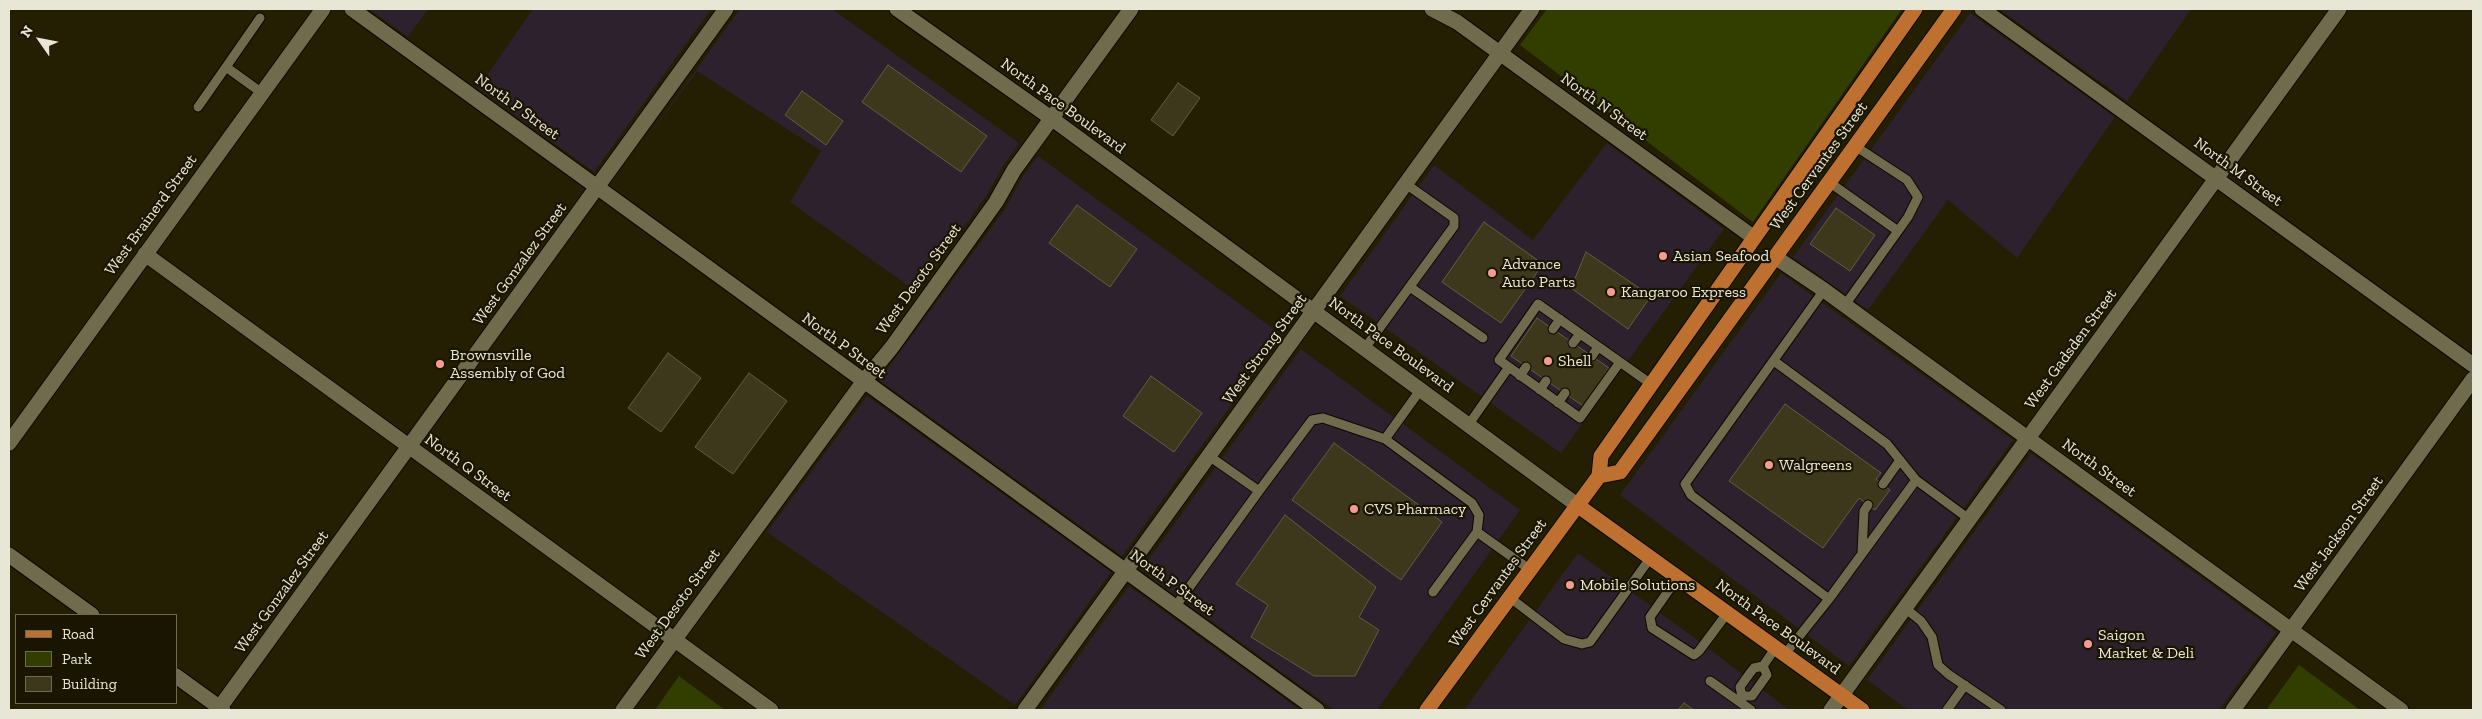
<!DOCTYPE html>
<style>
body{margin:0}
#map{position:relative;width:2482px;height:719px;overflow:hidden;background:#241f02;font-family:"Zilla Slab",serif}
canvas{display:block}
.frame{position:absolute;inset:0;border:10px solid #e8e6d5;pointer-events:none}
.legend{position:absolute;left:15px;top:614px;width:162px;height:90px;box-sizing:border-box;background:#1a1500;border:1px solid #6c6955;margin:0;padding:6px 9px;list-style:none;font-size:15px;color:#e8e6d5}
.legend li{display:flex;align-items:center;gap:10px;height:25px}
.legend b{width:25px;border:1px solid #6c6955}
.north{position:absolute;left:15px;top:15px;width:50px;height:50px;-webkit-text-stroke:4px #1a1500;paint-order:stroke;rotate:303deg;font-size:14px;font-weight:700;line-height:20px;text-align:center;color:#e8e6d5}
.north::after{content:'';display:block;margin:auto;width:18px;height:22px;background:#e8e6d5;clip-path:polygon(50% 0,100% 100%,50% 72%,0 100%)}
</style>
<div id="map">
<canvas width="2482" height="719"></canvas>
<div class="frame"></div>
<ul class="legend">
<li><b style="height:6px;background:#bd7030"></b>Road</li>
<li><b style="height:14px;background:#323d00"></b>Park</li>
<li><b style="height:14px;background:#3d381b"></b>Building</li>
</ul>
<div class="north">N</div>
</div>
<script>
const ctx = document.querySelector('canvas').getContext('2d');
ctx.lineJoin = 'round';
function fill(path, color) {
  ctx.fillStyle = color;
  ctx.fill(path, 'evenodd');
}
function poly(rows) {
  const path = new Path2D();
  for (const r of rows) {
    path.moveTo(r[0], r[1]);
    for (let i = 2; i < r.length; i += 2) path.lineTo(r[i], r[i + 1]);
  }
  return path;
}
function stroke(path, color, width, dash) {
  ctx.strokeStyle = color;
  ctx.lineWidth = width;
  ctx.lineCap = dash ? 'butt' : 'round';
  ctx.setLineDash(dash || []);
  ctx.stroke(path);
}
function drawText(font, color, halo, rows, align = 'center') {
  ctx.font = font + ' "Zilla Slab",serif';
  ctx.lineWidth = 4.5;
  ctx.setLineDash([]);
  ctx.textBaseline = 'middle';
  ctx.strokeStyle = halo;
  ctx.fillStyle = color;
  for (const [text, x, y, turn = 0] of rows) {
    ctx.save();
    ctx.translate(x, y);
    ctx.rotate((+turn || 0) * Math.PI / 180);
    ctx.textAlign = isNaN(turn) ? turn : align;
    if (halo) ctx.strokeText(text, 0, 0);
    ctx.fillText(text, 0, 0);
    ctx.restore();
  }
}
fill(poly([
 [369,9,428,9,408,37],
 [533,9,711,9,594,172,478,88],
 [740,9,832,9,1019,143,1004,164,986,196,917,292,790,202,821,151,697,71,631,160],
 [1999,9,2191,9,2127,101],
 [1970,13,2115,117,2017,258,1948,200,1868,310,1793,257],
 [1607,143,1724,229,1561,453,1340,296,1434,165,1533,240],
 [1038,156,1282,335,1122,556,879,380,1005,209,1023,176],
 [1781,273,2013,440,1849,666,1620,495],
 [1301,349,1520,510,1377,710,1334,710,1141,570],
 [867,396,1111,572,1015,705,767,532],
 [2031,453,2276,632,2219,710,1908,710,1867,680],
 [1578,553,1696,639,1789,710,1464,710],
 [1129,586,1300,710,1040,710]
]), '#2d212e');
fill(poly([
 [1547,9,1902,9,1753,222,1520,45],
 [2299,665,2360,710,2266,710],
 [679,676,725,710,655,710]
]), '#323d00');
const building = poly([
 [888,65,987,136,961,172,862,102,888,65],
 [1178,83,1200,98,1173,136,1151,120,1178,83],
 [802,91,843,121,826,145,785,115,802,91],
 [1077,205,1137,249,1110,287,1049,243,1077,205],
 [1836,208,1875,235,1850,271,1810,244,1836,208],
 [1484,222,1543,264,1501,323,1442,282,1484,222],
 [1586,252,1651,296,1628,329,1571,288,1586,252],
 [1537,318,1609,368,1583,406,1511,356,1537,318],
 [668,353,701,378,661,432,628,408,668,353],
 [749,373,787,401,733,474,695,447,749,373],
 [1151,376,1202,413,1174,452,1123,416,1151,376],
 [1785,404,1881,473,1876,479,1890,490,1875,510,1859,498,1823,548,1729,481,1785,404],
 [1334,443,1442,522,1401,580,1292,500,1334,443],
 [1285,515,1376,587,1359,617,1379,630,1355,676,1314,676,1251,637,1268,605,1236,584,1285,515],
 [1684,703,1694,710,1678,710,1684,703]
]);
fill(building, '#3d381b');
stroke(building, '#625d3f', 1);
const service = poly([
 [260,18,226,67,262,93],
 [198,107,226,67],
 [1829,182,1898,231],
 [1410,287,1483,338],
 [1824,290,1685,484,1691,495,1829,599],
 [1538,304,1620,362,1580,418,1499,360,1538,304],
 [1845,305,1908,217,1918,197,1907,180,1855,146],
 [1553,329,1560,319],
 [1573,343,1580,334],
 [1365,348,1454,226,1454,218,1406,184],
 [1592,356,1598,347],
 [1774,361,1887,444,1916,480],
 [1620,362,1651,384],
 [1520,376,1526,367],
 [1540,390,1546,381],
 [1558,403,1565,393],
 [1469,424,1509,367],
 [1385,439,1472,503,1479,515,1477,532,1529,569],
 [1883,484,1900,460],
 [1259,491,1312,420,1323,418,1385,439,1421,389],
 [1862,553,1864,511,1868,505],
 [1678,577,1650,617,1652,628,1694,655,1699,651,1728,612],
 [1433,592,1477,532],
 [1509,597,1564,639,1582,644,1590,642,1651,557],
 [1175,607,1259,491,1209,456],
 [1905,608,1921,621,1932,637,1938,665,1948,674,2001,710],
 [1785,654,1829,599,1916,480,1969,519],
 [1710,681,1751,710],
 [1742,696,1740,687,1750,673,1754,668,1763,666,1776,647],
 [1742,696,1752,696,1767,675,1763,666],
 [1947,710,1965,685]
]);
const minor = poly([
 [352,9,1317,710],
 [1432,9,1457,22,1753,237],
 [1982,9,2473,365],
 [145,254,771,710],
 [1775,257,1824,290,2401,710],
 [9,443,323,9],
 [9,555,92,615],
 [176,676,223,710],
 [218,710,726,9],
 [623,710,864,381,892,347,996,202,1014,170,1131,9],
 [1025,710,1532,9],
 [1831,710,2339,9]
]);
const tertiary = poly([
 [2233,710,2473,379]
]);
const secondary = poly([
 [897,9,1051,118,1577,505]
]);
const primary = poly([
 [1599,476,1620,472,1954,9],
 [1577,505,1862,710],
 [1427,710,1599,476,1601,456,1915,9]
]);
stroke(service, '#0d0800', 11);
stroke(minor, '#0d0800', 17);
stroke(tertiary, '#0d0800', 17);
stroke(secondary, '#0d0800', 17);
stroke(primary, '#0d0800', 17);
stroke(service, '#716b4d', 9);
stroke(minor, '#716b4d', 15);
stroke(tertiary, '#716b4d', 15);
stroke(secondary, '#716b4d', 15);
stroke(primary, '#bd7030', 15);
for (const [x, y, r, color] of [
 [1663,256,5,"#f59c92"],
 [1492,273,5,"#f59c92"],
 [1611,292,5,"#f59c92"],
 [1548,361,5,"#f59c92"],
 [440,364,5,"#f59c92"],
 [1769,465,5,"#f59c92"],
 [1354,509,5,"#f59c92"],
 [1570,585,5,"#f59c92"],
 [2088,644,5,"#f59c92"]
]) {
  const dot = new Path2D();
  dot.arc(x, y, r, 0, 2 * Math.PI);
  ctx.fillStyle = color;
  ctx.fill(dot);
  stroke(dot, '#1a1500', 2);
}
drawText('16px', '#e8e6d5', '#1a1500', [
 ["North Pace Boulevard",1063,106,36],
 ["North P Street",517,107,36],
 ["North N Street",1604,107,36],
 ["West Cervantes Street",1819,166,-54],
 ["North M Street",2238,172,36],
 ["West Brainerd Street",151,215,-54],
 ["West Gonzalez Street",520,264,-54],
 ["West Desoto Street",919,279,-54],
 ["North Pace Boulevard",1391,345,36],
 ["North P Street",844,346,36],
 ["West Strong Street",1265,349,-54],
 ["West Gadsden Street",2071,349,-54],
 ["North Q Street",468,468,36],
 ["North Street",2099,468,36],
 ["West Jackson Street",2339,534,-54],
 ["North P Street",1172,583,36],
 ["West Cervantes Street",1498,583,-54],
 ["West Gonzalez Street",282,592,-54],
 ["West Desoto Street",678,604,-54],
 ["North Pace Boulevard",1778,627,36]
]);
drawText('16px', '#e8e6d5', '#1a1500', [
 ["Asian Seafood",1673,256],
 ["Advance",1502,264],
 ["Auto Parts",1502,282],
 ["Kangaroo Express",1621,292],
 ["Brownsville",450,355],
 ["Assembly of God",450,373],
 ["Shell",1558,361],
 ["Walgreens",1779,465],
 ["CVS Pharmacy",1364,509],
 ["Mobile Solutions",1580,585],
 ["Saigon",2098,635],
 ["Market & Deli",2098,653]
], 'left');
</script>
